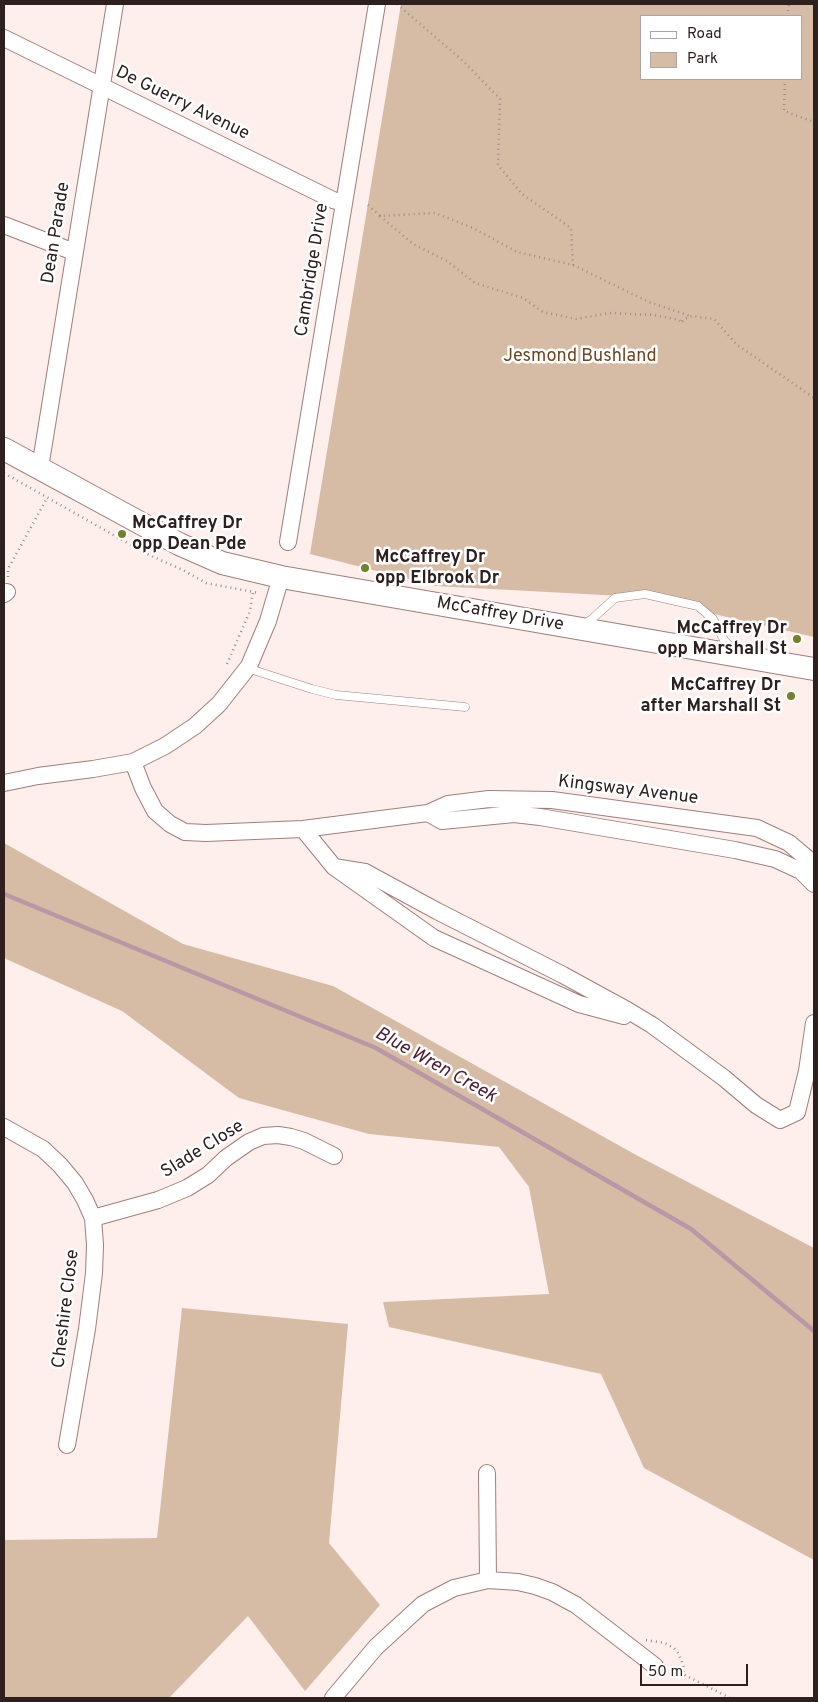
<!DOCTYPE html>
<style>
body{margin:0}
#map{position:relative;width:818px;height:1702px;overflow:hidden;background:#feeeec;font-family:Overpass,sans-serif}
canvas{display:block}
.frame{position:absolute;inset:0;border:5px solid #2e201e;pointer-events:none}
.legend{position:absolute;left:640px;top:15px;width:162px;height:65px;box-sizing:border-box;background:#fff;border:1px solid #aba6a5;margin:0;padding:6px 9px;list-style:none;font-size:15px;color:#2e201e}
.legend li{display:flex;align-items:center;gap:10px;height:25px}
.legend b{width:25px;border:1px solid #aba6a5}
.scale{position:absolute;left:640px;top:1664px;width:108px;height:22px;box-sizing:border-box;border:2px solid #2e201e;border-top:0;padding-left:6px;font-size:15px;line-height:18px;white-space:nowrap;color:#2e201e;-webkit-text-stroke:4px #fff;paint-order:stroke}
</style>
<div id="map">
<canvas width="818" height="1702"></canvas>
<div class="frame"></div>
<ul class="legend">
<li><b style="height:6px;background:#fff"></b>Road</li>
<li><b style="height:14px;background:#d6bca5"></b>Park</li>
</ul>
<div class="scale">50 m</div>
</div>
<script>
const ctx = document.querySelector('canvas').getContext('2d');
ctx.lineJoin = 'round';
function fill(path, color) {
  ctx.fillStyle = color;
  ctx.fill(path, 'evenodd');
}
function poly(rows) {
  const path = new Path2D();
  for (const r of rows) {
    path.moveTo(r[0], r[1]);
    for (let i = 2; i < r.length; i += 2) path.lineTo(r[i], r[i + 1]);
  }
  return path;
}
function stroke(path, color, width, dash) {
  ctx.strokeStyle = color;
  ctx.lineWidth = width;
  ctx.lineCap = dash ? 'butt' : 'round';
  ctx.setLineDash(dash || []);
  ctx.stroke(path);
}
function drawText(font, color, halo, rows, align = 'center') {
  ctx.font = font + ' Overpass,sans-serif';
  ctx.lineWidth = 5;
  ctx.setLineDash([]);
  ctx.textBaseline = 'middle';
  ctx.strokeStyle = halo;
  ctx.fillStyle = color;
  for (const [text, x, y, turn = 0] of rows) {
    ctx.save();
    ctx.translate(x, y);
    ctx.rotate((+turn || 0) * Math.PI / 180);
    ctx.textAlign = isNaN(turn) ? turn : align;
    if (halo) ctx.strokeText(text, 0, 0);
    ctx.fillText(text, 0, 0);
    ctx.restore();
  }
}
fill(poly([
 [401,4,814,4,814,637,640,597,436,586,310,554],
 [642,16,802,16,802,79,642,79],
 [4,843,183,944,333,986,638,1156,814,1248,814,1560,644,1468,601,1374,389,1327,383,1302,549,1294,529,1187,499,1147,369,1134,239,1098,122,1011,6,959,4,956],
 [182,1308,348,1324,329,1543,380,1605,305,1691,248,1616,169,1698,4,1698,4,1540,157,1538]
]), '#d6bca5');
stroke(poly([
 [4,894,376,1048,691,1229,814,1331]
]), '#b997a5', 4.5);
const lane = poly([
 [583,625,592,619,615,598,645,594,698,606,713,619,724,640,733,650],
 [247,668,312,689,336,695,465,707]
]);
const street = poly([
 [4,38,333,200,344,203],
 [4,225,74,252],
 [40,468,115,4],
 [288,542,377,4],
 [4,594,7,592],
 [133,762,143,788,155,811,170,824,185,832,206,833,303,829,428,813,448,804,489,799,552,800,757,828,789,843,814,864],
 [4,783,38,776,93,769,133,762,165,746,195,726,219,704,249,666,268,621,281,577],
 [428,813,442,821,514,814,540,817,735,850,775,859,801,871,814,884],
 [303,829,334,867,434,938,579,1004,624,1016],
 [334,867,365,872,437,911,563,975,627,1010,652,1025,724,1078,756,1105,780,1120,797,1112,807,1071,814,1023],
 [4,1127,43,1149,60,1165,75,1183,85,1200,93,1218,95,1245,94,1273,87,1329,67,1445],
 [93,1218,158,1200,187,1188,208,1175,226,1158,249,1142,263,1136,278,1135,291,1137,304,1141,334,1156],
 [487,1473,488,1580],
 [333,1698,376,1647,423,1604,454,1588,488,1580,518,1582,535,1586,552,1592,576,1605,655,1666]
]);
const secondary = poly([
 [4,449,179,544,222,563,281,577,814,669]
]);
stroke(lane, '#a17f7a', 9);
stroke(street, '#a17f7a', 18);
stroke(secondary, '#a17f7a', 24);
stroke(poly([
 [397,4,463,61,500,99,498,165,522,194,571,228,573,265],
 [787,16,789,4],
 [785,79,784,111,814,122],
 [368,205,380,216,435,213,473,228,517,252,573,265,649,302,690,316],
 [380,216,413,244,447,261,475,283,523,298,543,312,576,319,609,313,654,315,679,320,681,323,684,319,692,316,714,319,736,344,814,398],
 [4,473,147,554,183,570,206,583,259,593],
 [8,577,8,569,47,498],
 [227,664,250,611,253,592],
 [646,1640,665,1643,674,1648,678,1653,682,1662,684,1668,683,1674,730,1698]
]), '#9b8c8a', 2.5, [1, 4]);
stroke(lane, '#fff', 8);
stroke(street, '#fff', 16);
stroke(secondary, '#fff', 22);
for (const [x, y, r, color] of [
 [122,534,5,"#73812f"],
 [365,568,5,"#73812f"],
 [797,639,5,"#73812f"],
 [791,696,5,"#73812f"]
]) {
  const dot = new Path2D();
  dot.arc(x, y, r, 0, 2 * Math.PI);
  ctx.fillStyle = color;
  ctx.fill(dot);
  stroke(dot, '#fff', 2);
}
drawText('18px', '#2e201e', '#fff', [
 ["De Guerry Avenue",182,104,26],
 ["Dean Parade",57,233,-81],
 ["Cambridge Drive",313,270,-81],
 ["McCaffrey Drive",500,615,10],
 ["Kingsway Avenue",628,791,7],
 ["Slade Close",203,1150,-32],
 ["Cheshire Close",67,1309,-83]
]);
drawText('18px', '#6d4720', '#fff', [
 ["Jesmond Bushland",580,357]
]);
drawText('bold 18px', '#2e201e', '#fff', [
 ["McCaffrey Dr",132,524],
 ["opp Dean Pde",132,545],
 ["McCaffrey Dr",375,558],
 ["opp Elbrook Dr",375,579],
 ["McCaffrey Dr",787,629,"right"],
 ["opp Marshall St",787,650,"right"],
 ["McCaffrey Dr",781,686,"right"],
 ["after Marshall St",781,707,"right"]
], 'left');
drawText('italic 19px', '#4d1f35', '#fff', [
 ["Blue Wren Creek",435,1066,29]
]);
</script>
